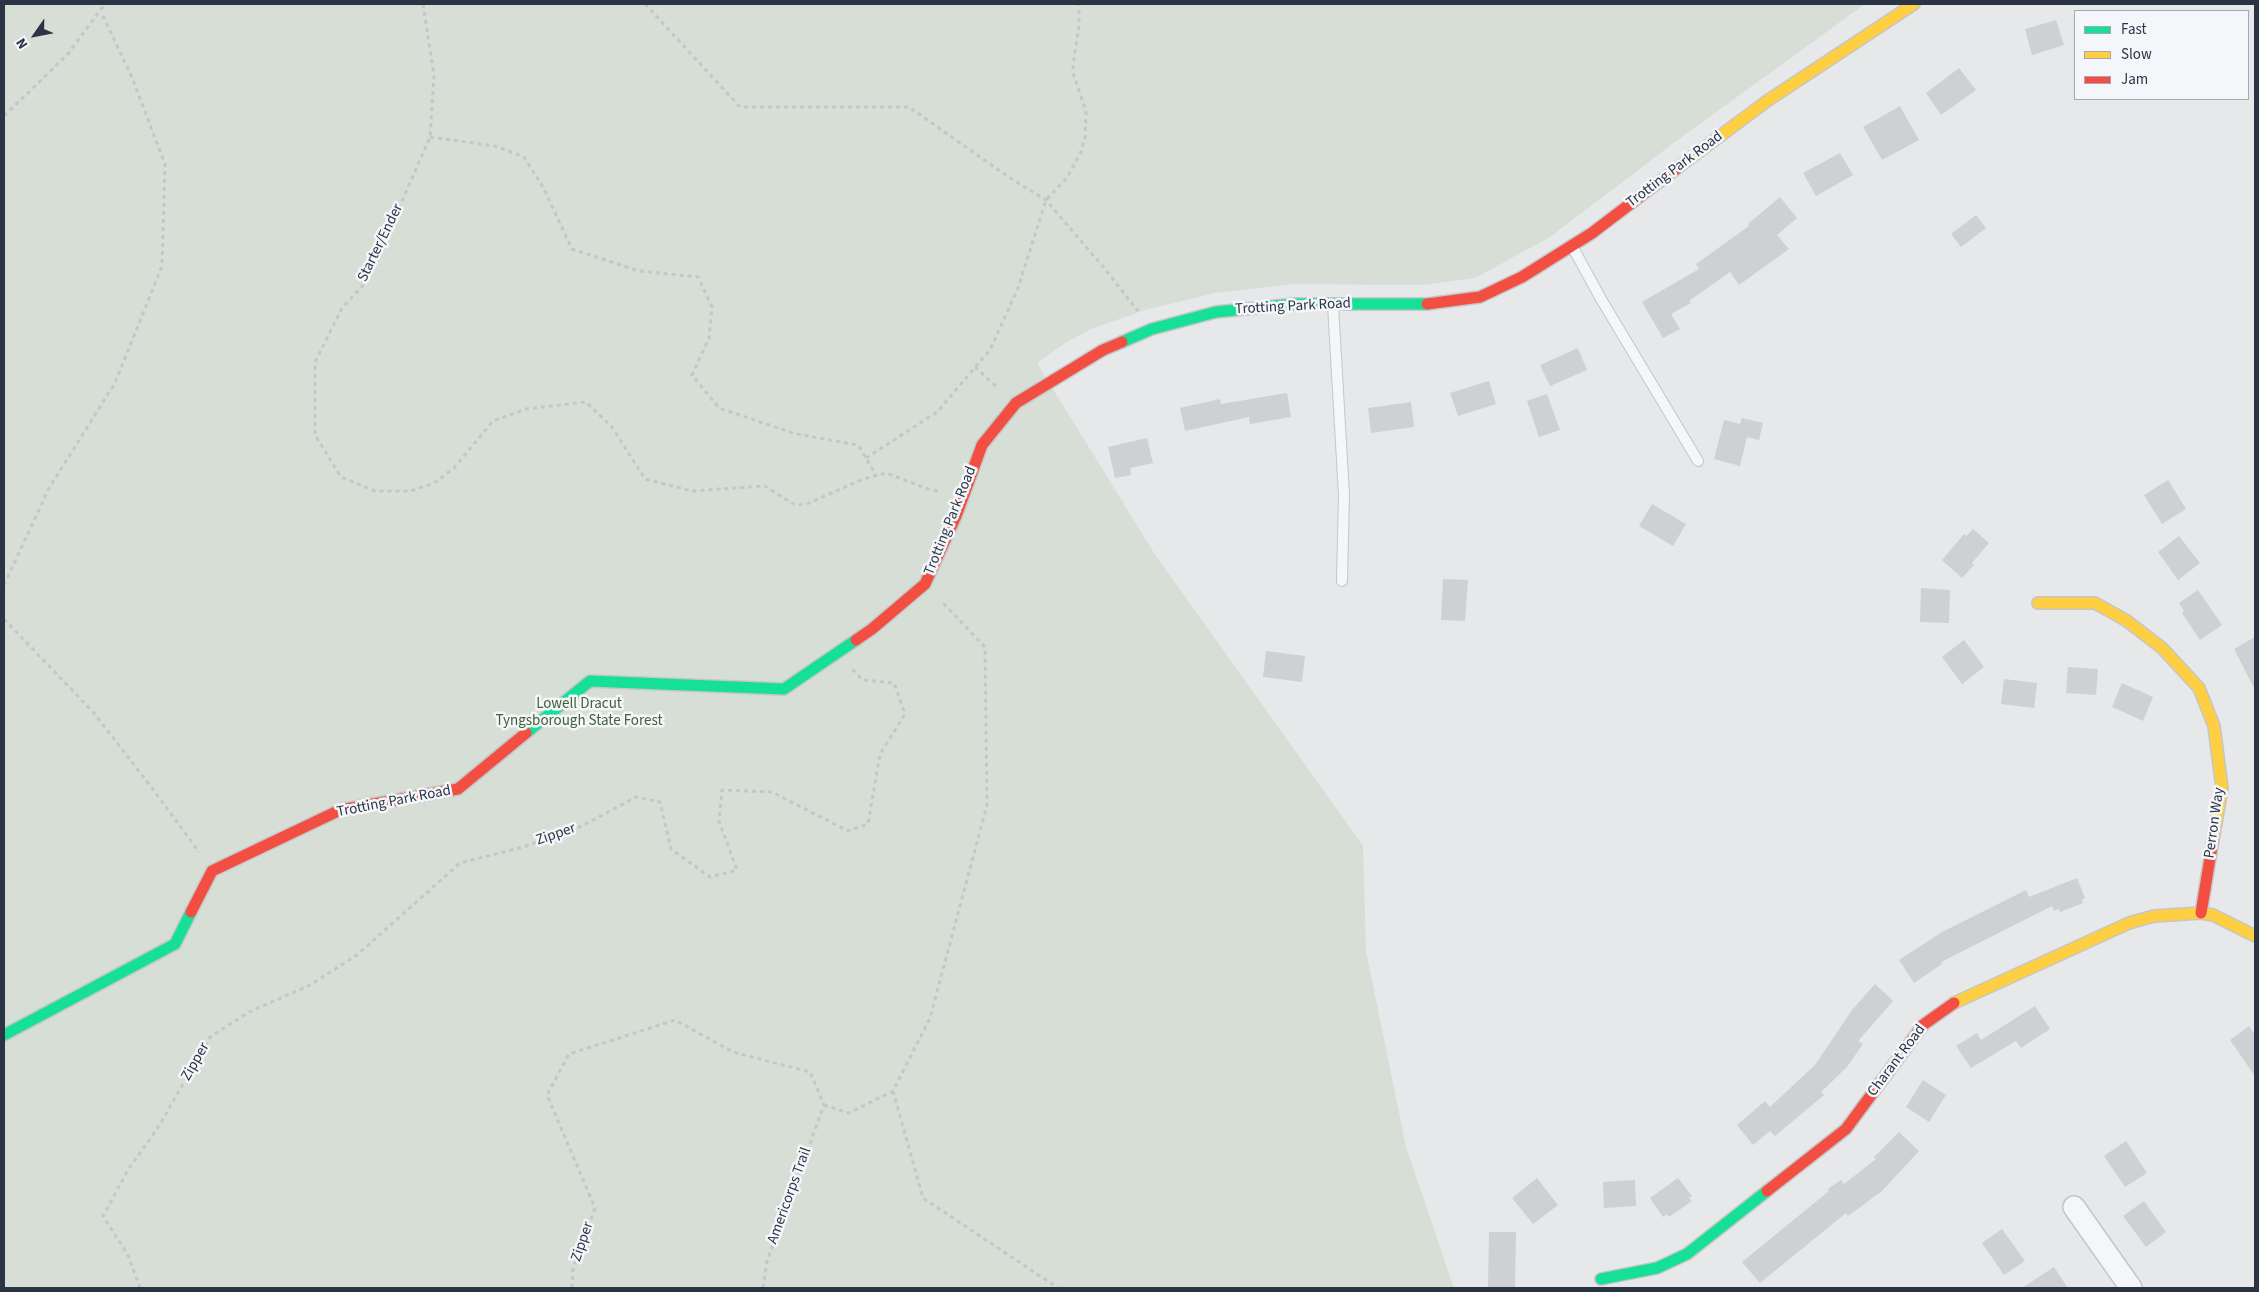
<!DOCTYPE html>
<style>
body{margin:0}
#map{position:relative;width:2259px;height:1292px;overflow:hidden;background:#e6e8ea;font-family:"Source Sans 3",sans-serif}
canvas{display:block}
.frame{position:absolute;inset:0;border:5px solid #2b3445;pointer-events:none}
.legend{position:absolute;left:2074px;top:10px;width:175px;height:90px;box-sizing:border-box;background:#f4f6f9;border:1px solid #a4a8b1;margin:0;padding:6px 9px;list-style:none;font-size:15px;color:#2b3445}
.legend li{display:flex;align-items:center;gap:10px;height:25px}
.legend b{width:25px;border:1px solid #a4a8b1}
.north{position:absolute;left:10px;top:10px;width:50px;height:50px;-webkit-text-stroke:4px #f4f6f9;paint-order:stroke;rotate:237deg;font-size:14px;font-weight:700;line-height:20px;text-align:center;color:#2b3445}
.north::after{content:'';display:block;margin:auto;width:18px;height:22px;background:#2b3445;clip-path:polygon(50% 0,100% 100%,50% 72%,0 100%)}
</style>
<div id="map">
<canvas width="2259" height="1292"></canvas>
<div class="frame"></div>
<ul class="legend">
<li><b style="height:6px;background:#16e098"></b>Fast</li>
<li><b style="height:6px;background:#ffcf43"></b>Slow</li>
<li><b style="height:6px;background:#f24e42"></b>Jam</li>
</ul>
<div class="north">N</div>
</div>
<script>
const ctx = document.querySelector('canvas').getContext('2d');
ctx.lineJoin = 'round';
function fill(path, color) {
  ctx.fillStyle = color;
  ctx.fill(path, 'evenodd');
}
function poly(rows) {
  const path = new Path2D();
  for (const r of rows) {
    path.moveTo(r[0], r[1]);
    for (let i = 2; i < r.length; i += 2) path.lineTo(r[i], r[i + 1]);
  }
  return path;
}
function stroke(path, color, width, dash) {
  ctx.strokeStyle = color;
  ctx.lineWidth = width;
  ctx.lineCap = dash ? 'butt' : 'round';
  ctx.setLineDash(dash || []);
  ctx.stroke(path);
}
function drawText(font, color, halo, rows, align = 'center') {
  ctx.font = font + ' "Source Sans 3",sans-serif';
  ctx.lineWidth = 5;
  ctx.setLineDash([]);
  ctx.textBaseline = 'middle';
  ctx.strokeStyle = halo;
  ctx.fillStyle = color;
  for (const [text, x, y, turn = 0] of rows) {
    ctx.save();
    ctx.translate(x, y);
    ctx.rotate((+turn || 0) * Math.PI / 180);
    ctx.textAlign = isNaN(turn) ? turn : align;
    if (halo) ctx.strokeText(text, 0, 0);
    ctx.fillText(text, 0, 0);
    ctx.restore();
  }
}
fill(poly([
 [4,4,1865,4,1675,142,1550,237,1475,278,1423,285,1293,284,1215,293,1145,310,1091,329,1065,343,1037,363,1154,553,1363,846,1366,951,1406,1147,1454,1288,4,1288]
]), '#d6ded6');
fill(poly([
 [2056,20,2064,45,2032,55,2025,29],
 [1959,68,1976,90,1941,115,1926,93],
 [1900,106,1919,140,1882,160,1863,127],
 [1840,153,1853,175,1816,196,1803,173],
 [1780,197,1797,218,1777,235,1789,249,1739,285,1730,272,1689,301,1691,303,1671,314,1680,329,1663,338,1642,302,1699,269,1696,264,1749,226,1748,224],
 [1976,215,1986,228,1961,247,1951,234],
 [1578,348,1587,370,1550,386,1540,365],
 [1489,381,1496,404,1458,416,1450,393],
 [1287,393,1291,417,1250,424,1249,417,1185,431,1180,408,1220,399,1221,404],
 [1547,394,1560,430,1539,437,1527,401],
 [1411,402,1414,427,1371,433,1368,408],
 [1742,418,1763,423,1759,440,1747,437,1740,466,1714,459,1724,420,1740,424],
 [1147,438,1153,463,1130,468,1131,475,1115,478,1108,447],
 [2168,480,2186,509,2162,524,2144,495],
 [1652,504,1686,524,1673,546,1639,526],
 [1973,529,1989,543,1972,563,1974,565,1962,578,1942,560,1964,534,1966,536],
 [2179,536,2200,563,2178,580,2158,552],
 [1443,579,1468,580,1465,621,1441,620],
 [1921,588,1950,590,1949,623,1920,622],
 [2198,590,2222,625,2200,640,2182,613,2184,611,2179,603],
 [2255,637,2255,690,2234,649],
 [1964,640,1984,667,1962,684,1942,657],
 [1266,651,1305,656,1302,682,1263,677],
 [2068,667,2098,669,2096,695,2066,693],
 [2004,679,2037,683,2034,708,2001,704],
 [2122,683,2153,697,2143,721,2112,707],
 [2077,878,2085,898,2082,899,2083,903,2060,912,2059,909,2054,911,2052,906,1941,962,1942,964,1914,983,1899,960,1942,932,2026,890,2029,897],
 [1875,984,1893,1001,1858,1041,1863,1044,1847,1067,1821,1092,1824,1095,1775,1136,1770,1131,1753,1145,1737,1125,1765,1101,1770,1107,1815,1065,1852,1010],
 [2035,1006,2050,1029,2021,1048,2016,1041,1971,1068,1956,1046,1977,1033,1981,1040],
 [2249,1026,2255,1035,2255,1076,2230,1040],
 [1923,1080,1946,1095,1929,1122,1906,1107],
 [1899,1132,1919,1151,1882,1191,1848,1216,1846,1213,1760,1283,1742,1262,1829,1191,1828,1189,1841,1180,1844,1184,1876,1159,1874,1157],
 [2126,1141,2147,1173,2125,1187,2104,1156],
 [1537,1178,1558,1205,1533,1224,1512,1198],
 [1678,1178,1692,1196,1689,1198,1692,1201,1669,1217,1667,1214,1663,1217,1650,1198],
 [1635,1180,1636,1206,1604,1208,1603,1182],
 [2144,1201,2166,1232,2146,1247,2123,1216],
 [2002,1229,2025,1261,2004,1275,1982,1243],
 [1489,1232,1516,1232,1515,1288,1488,1288],
 [2054,1267,2068,1288,2022,1288]
]), '#ced0d3');
const lane = poly([
 [1572,246,1601,299,1698,461],
 [1333,305,1344,495,1342,581]
]);
const street = poly([
 [2074,1207,2131,1288]
]);
const fast = poly([
 [1122,342,1152,329,1216,312,1295,304,1427,304],
 [526,733,590,681,784,689,856,640],
 [4,1035,175,944,191,912],
 [1601,1279,1657,1268,1687,1254,1767,1191]
]);
const slow = poly([
 [1688,160,1767,101,1914,4],
 [2038,603,2095,603,2127,621,2162,648,2199,688,2214,726,2222,788,2213,840],
 [1954,1003,2129,923,2154,916,2201,913,2213,915,2255,936]
]);
const jam = poly([
 [1427,304,1480,297,1522,277,1592,233,1688,160],
 [856,640,872,629,925,584,956,516,982,445,1016,403,1103,350,1122,342],
 [191,912,212,871,340,810,458,789,526,733],
 [2201,913,2213,840],
 [1767,1191,1846,1129,1923,1025,1954,1003]
]);
stroke(lane, '#c4c6c8', 12);
stroke(street, '#c4c6c8', 24);
stroke(fast, '#c4c6c8', 14);
stroke(slow, '#c4c6c8', 14);
stroke(jam, '#c4c6c8', 14);
stroke(poly([
 [423,4,434,76,430,137,367,281,342,308,315,362,315,435,341,477,375,491,411,491,434,483,454,468,493,421,526,409,586,402,612,427,645,479,692,491,765,486,795,505,807,504,863,479,886,473,931,490,941,491],
 [645,4,740,107,909,107,1010,178,1046,200,1105,269,1138,311],
 [4,116,67,55,105,4],
 [430,137,495,146,524,157,543,187,572,249,639,271,698,277,712,307,709,338,692,375,719,408,796,434,858,445,876,475],
 [975,367,998,388],
 [866,458,937,412,990,350,1018,288,1046,200,1067,178,1080,154,1085,139,1086,111,1073,73,1073,65,1079,26,1079,4],
 [4,585,49,488,115,383,162,266,165,164,131,75,101,12],
 [4,619,93,712,152,788,199,852],
 [893,1091,923,1198,1058,1288],
 [824,1105,849,1113,893,1091,930,1018,987,805,985,647,941,601],
 [140,1288,128,1255,103,1216,128,1170,159,1126,210,1037,249,1012,310,985,357,955,460,863,523,847,582,826,636,797,660,802,671,849,710,877,737,870,719,821,722,790,772,792,848,831,868,824,880,754,905,714,894,683,863,680,852,669],
 [572,1288,573,1269,595,1208,547,1095,569,1054,675,1020,733,1052,810,1072,824,1105],
 [763,1288,767,1261,824,1105]
]), '#c5c6ca', 3, [4, 4]);
stroke(lane, '#f5f6f7', 10);
stroke(street, '#f5f6f7', 21);
stroke(fast, '#16e098', 11);
stroke(slow, '#ffcf43', 11);
stroke(jam, '#f24e42', 11);
drawText('15px', '#2b3445', '#f4f6f9', [
 ["Trotting Park Road",1675,170,-37],
 ["Starter/Ender",381,243,-64],
 ["Trotting Park Road",1293,307,-3],
 ["Trotting Park Road",951,521,-68],
 ["Trotting Park Road",394,802,-11],
 ["Perron Way",2215,823,-82],
 ["Zipper",556,835,-19],
 ["Charant Road",1897,1061,-53],
 ["Zipper",196,1062,-60],
 ["Americorps Trail",790,1196,-70],
 ["Zipper",583,1242,-71]
]);
drawText('15px', '#3f6138', '#f4f6f9', [
 ["Lowell Dracut",579,705],
 ["Tyngsborough State Forest",579,722]
]);
</script>
